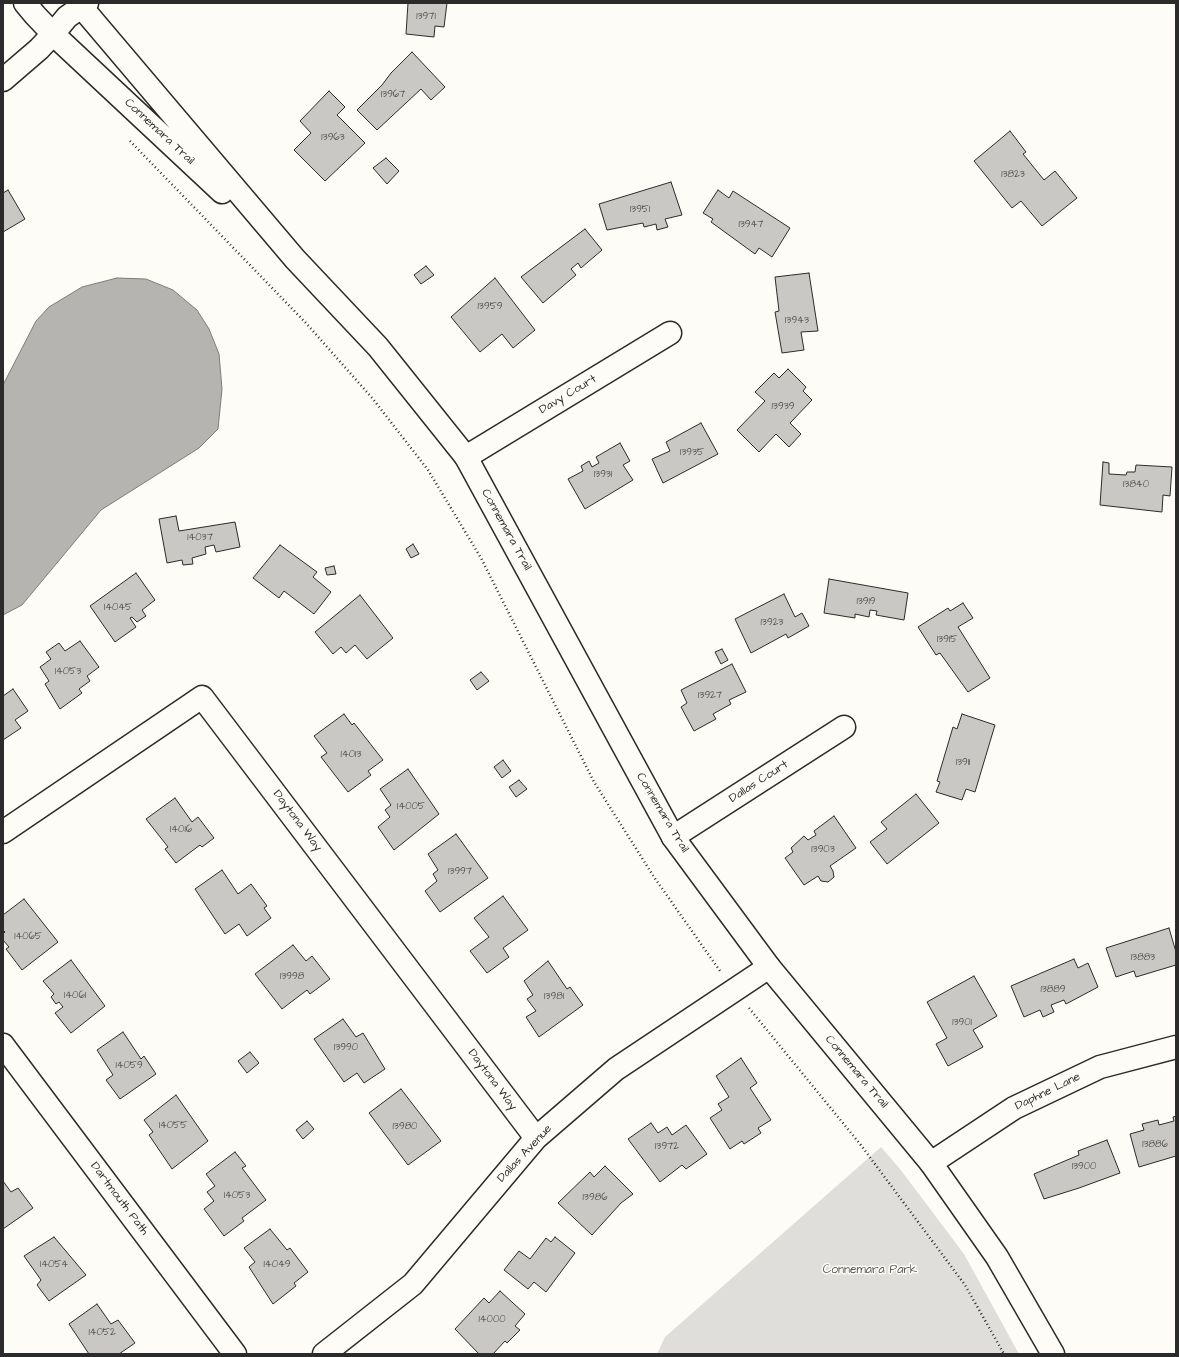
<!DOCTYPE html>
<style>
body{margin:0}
#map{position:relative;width:1179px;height:1357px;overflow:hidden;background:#fdfcf7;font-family:"Architects Daughter",sans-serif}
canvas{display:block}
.frame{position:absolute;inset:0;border:4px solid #2b2b2b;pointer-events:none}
</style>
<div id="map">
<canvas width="1179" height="1357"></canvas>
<div class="frame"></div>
</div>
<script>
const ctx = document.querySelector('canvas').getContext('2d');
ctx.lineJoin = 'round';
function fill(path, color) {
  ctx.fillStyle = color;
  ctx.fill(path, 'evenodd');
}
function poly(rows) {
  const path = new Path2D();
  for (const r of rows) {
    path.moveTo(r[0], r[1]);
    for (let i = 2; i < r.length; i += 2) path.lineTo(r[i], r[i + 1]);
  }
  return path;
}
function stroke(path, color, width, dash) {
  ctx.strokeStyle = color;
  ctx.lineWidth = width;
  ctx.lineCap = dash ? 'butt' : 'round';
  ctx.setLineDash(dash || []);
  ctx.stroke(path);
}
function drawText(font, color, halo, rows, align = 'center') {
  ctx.font = font + ' "Architects Daughter",sans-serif';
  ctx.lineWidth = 3;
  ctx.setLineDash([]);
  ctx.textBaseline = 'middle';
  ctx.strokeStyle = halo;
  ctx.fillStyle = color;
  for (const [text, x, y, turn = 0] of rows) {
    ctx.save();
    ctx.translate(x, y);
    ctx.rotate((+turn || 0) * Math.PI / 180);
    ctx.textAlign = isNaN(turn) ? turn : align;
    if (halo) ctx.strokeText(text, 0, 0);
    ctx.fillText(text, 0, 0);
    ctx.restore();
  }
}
fill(poly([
 [881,1147,900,1169,964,1254,1019,1354,657,1354,665,1337]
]), '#dfdeda');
const water = poly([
 [117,278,146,279,173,290,197,310,209,329,219,354,222,389,218,429,199,448,101,510,22,605,3,615,3,385,36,321,49,307,82,287,117,278]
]);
fill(water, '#b5b4b1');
stroke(water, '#7e7d7b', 1);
const building = poly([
 [408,3,447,3,444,27,435,26,434,37,406,34,408,3],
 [412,52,445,87,431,100,421,89,377,130,357,110,382,85,391,73,412,52],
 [329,91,345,107,337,115,365,143,325,181,294,150,311,133,300,121,329,91],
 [1010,131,1026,152,1023,154,1044,180,1055,171,1077,198,1042,226,1021,201,1012,208,974,161,1010,131],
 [386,158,399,171,387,184,373,168,386,158],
 [671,182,682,215,665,219,668,227,657,230,656,224,644,227,643,223,607,230,599,204,671,182],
 [8,190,25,219,3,232,3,193,8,190],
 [718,190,729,198,733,191,790,228,772,257,759,248,755,254,711,222,713,219,703,213,718,190],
 [585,229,602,250,581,268,578,263,571,269,576,275,543,303,521,277,585,229],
 [426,266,434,275,421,284,414,275,426,266],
 [809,273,818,331,801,332,804,350,782,353,775,312,779,311,775,277,809,273],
 [495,278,535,330,513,348,502,334,480,352,451,317,495,278],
 [788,369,806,387,803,391,812,400,790,423,801,434,789,447,776,434,759,452,737,430,765,401,755,392,774,373,779,378,788,369],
 [701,423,718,454,663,483,652,459,670,451,666,442,701,423],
 [620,443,630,461,623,465,633,480,585,509,568,479,583,471,581,466,589,461,592,467,599,463,596,457,620,443],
 [1103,462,1109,463,1109,474,1126,475,1127,472,1135,472,1136,465,1172,467,1170,496,1163,495,1162,512,1100,505,1103,462],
 [176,516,179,531,235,522,240,547,216,552,214,545,205,547,206,554,192,558,193,564,183,565,182,560,167,563,159,519,176,516],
 [413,544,419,554,411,558,406,549,413,544],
 [280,545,317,572,313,577,331,592,314,614,284,591,279,598,253,578,280,545],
 [334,566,336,574,327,575,325,568,334,566],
 [136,573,155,600,142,610,146,616,137,622,132,617,130,618,136,627,115,642,90,606,136,573],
 [829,579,908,593,904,620,876,615,877,611,870,610,869,617,855,614,855,618,824,613,829,579],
 [784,594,795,617,802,613,809,626,788,638,786,634,751,653,735,619,784,594],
 [360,595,393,638,367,659,355,645,346,653,341,647,333,654,315,632,360,595],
 [963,603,973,618,958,627,990,678,968,692,940,653,936,655,918,627,948,608,950,611,963,603],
 [80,641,99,667,87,676,90,681,79,689,82,693,60,709,45,684,49,681,40,667,51,659,46,652,59,643,65,651,80,641],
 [722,649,728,660,721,664,715,652,722,649],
 [732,664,746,692,729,700,731,704,713,714,716,719,694,731,681,707,687,703,681,690,732,664],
 [481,672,489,681,477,690,470,680,481,672],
 [13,689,28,711,15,720,21,728,3,740,3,696,13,689],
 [344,714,352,725,354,723,383,760,368,771,371,775,348,792,321,757,327,753,314,736,344,714],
 [962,714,995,725,975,792,966,789,962,800,936,792,940,782,937,781,953,727,957,729,962,714],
 [503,760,511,771,502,778,494,767,503,760],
 [408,769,439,814,394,850,378,827,390,817,385,810,391,805,380,789,408,769],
 [519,780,527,789,516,797,509,787,519,780],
 [916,794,939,823,887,864,870,842,887,829,881,822,916,794],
 [175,798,192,822,198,817,214,838,202,847,200,845,176,863,165,849,168,847,146,819,175,798],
 [834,816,856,848,830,866,833,871,834,877,828,882,821,881,818,876,804,885,785,858,793,852,791,848,804,836,808,840,816,835,814,831,834,816],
 [456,834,488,878,440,912,425,891,437,881,433,874,438,870,428,854,456,834],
 [222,870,238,894,251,884,267,906,264,908,271,918,247,936,239,924,225,934,195,889,222,870],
 [503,896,528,930,503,948,509,957,487,973,470,951,489,937,474,918,503,896],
 [24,899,58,942,22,970,6,949,9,947,3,940,3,934,5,932,3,930,3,915,24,899],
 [1169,928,1176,952,1176,965,1136,977,1134,971,1116,977,1106,948,1169,928],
 [293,945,306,961,312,956,330,979,310,994,307,990,282,1009,255,974,293,945],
 [1074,959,1078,968,1088,963,1098,987,1066,1004,1064,1000,1051,1005,1054,1012,1043,1017,1040,1010,1024,1017,1011,986,1074,959],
 [71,960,105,1006,71,1033,55,1013,63,1007,59,1002,56,1004,51,997,54,994,43,981,71,960],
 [548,961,567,989,570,987,583,1005,539,1037,526,1017,536,1011,527,999,533,995,524,981,548,961],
 [974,976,997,1016,973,1030,983,1047,948,1066,936,1044,947,1038,927,1002,974,976],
 [343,1019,356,1037,363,1033,385,1069,364,1083,357,1073,344,1082,314,1039,343,1019],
 [123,1032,141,1059,144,1056,156,1074,120,1099,106,1080,113,1075,97,1050,123,1032],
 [250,1052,259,1063,247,1073,238,1061,250,1052],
 [741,1058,757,1083,750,1088,771,1120,758,1128,761,1133,744,1144,742,1141,730,1149,710,1118,722,1110,718,1104,729,1097,716,1076,741,1058],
 [401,1089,441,1141,408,1165,369,1113,401,1089],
 [176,1095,208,1141,172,1169,149,1135,153,1132,144,1120,176,1095],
 [1176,1116,1176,1156,1139,1167,1130,1134,1144,1130,1142,1124,1158,1120,1159,1125,1174,1121,1173,1117,1176,1116],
 [307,1121,314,1129,303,1139,296,1130,307,1121],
 [651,1123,658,1133,667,1127,672,1135,686,1125,707,1154,686,1169,682,1165,660,1182,628,1139,651,1123],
 [1107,1140,1120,1173,1079,1188,1044,1199,1034,1174,1079,1155,1078,1151,1107,1140],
 [235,1152,246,1166,242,1168,266,1200,242,1218,244,1221,224,1236,204,1209,214,1201,207,1192,215,1186,206,1174,235,1152],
 [605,1166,633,1194,621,1203,592,1235,558,1203,590,1172,594,1177,605,1166],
 [3,1181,11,1192,18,1188,33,1208,3,1229,3,1181],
 [270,1229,287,1250,290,1248,308,1272,294,1283,296,1286,273,1304,249,1267,255,1262,244,1248,270,1229],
 [54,1237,86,1275,49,1301,37,1285,41,1280,24,1256,54,1237],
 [555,1237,575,1253,546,1292,534,1282,528,1289,504,1270,519,1251,530,1259,546,1238,551,1242,555,1237],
 [500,1291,525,1314,515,1326,520,1330,507,1343,505,1341,493,1354,479,1354,455,1329,484,1298,489,1303,500,1291],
 [97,1304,111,1324,118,1320,135,1343,119,1354,89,1354,69,1324,97,1304]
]);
fill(building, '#c9c8c4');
stroke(building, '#2b2b2b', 1);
const street = poly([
 [3,80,39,49,53,34,67,17,87,3],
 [466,457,670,333],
 [3,832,202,697,536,1138],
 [673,837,844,727],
 [3,1045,235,1354],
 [931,1163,1014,1108,1100,1067,1176,1047],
 [324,1354,413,1284,536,1138,616,1069,769,967]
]);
const secondary = poly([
 [25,3,35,15,53,34,222,192],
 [78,3,295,259,378,347,466,457,673,837,769,967,931,1163,997,1257,1053,1354]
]);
stroke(street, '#2b2b2b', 25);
stroke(secondary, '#2b2b2b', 25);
stroke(poly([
 [130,141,305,322,373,399,428,470,481,558,594,782,654,877,720,971],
 [749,1008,860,1144,965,1285,1004,1354]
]), '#2b2b2b', 2.5, [1, 3]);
stroke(street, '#fdfcf7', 22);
stroke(secondary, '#fdfcf7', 22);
drawText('10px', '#525251', null, [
 ["13971",426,17],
 ["13967",393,95],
 ["13963",333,138],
 ["13823",1013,175],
 ["13951",640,210],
 ["13947",751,225],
 ["13959",490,307],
 ["13943",797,321],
 ["13939",783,407],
 ["13935",692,453],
 ["13931",603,475],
 ["13840",1136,485],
 ["14037",200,538],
 ["13919",866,602],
 ["14045",118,608],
 ["13923",772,623],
 ["13915",947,640],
 ["14053",68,672],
 ["13927",710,696],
 ["14013",351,755],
 ["13911",963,763],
 ["14005",411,807],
 ["14016",181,830],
 ["13903",823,850],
 ["13997",460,872],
 ["14065",28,937],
 ["13883",1143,958],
 ["13998",292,977],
 ["13889",1053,990],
 ["14061",75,996],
 ["13981",554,997],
 ["13901",962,1023],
 ["13990",346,1048],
 ["14059",129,1066],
 ["14055",173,1126],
 ["13980",405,1127],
 ["13886",1155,1145],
 ["13972",667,1147],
 ["13900",1084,1167],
 ["14053",237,1196],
 ["13986",595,1198],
 ["14054",54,1265],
 ["14049",277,1265],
 ["14000",492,1320],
 ["14052",102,1333]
]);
drawText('12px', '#2b2b2b', '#fdfcf7', [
 ["Connemara Trail",159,132,43],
 ["Davy Court",568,395,-31],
 ["Connemara Trail",506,530,61],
 ["Dallas Court",759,782,-33],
 ["Connemara Trail",662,813,59],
 ["Daytona Way",297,821,53],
 ["Connemara Trail",856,1072,50],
 ["Daytona Way",492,1080,53],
 ["Daphne Lane",1048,1092,-26],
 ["Dallas Avenue",525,1154,-47],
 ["Dartmouth Path",119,1199,53]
]);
drawText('12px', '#585857', '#fdfcf7', [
 ["Connemara Park",870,1270]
]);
</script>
